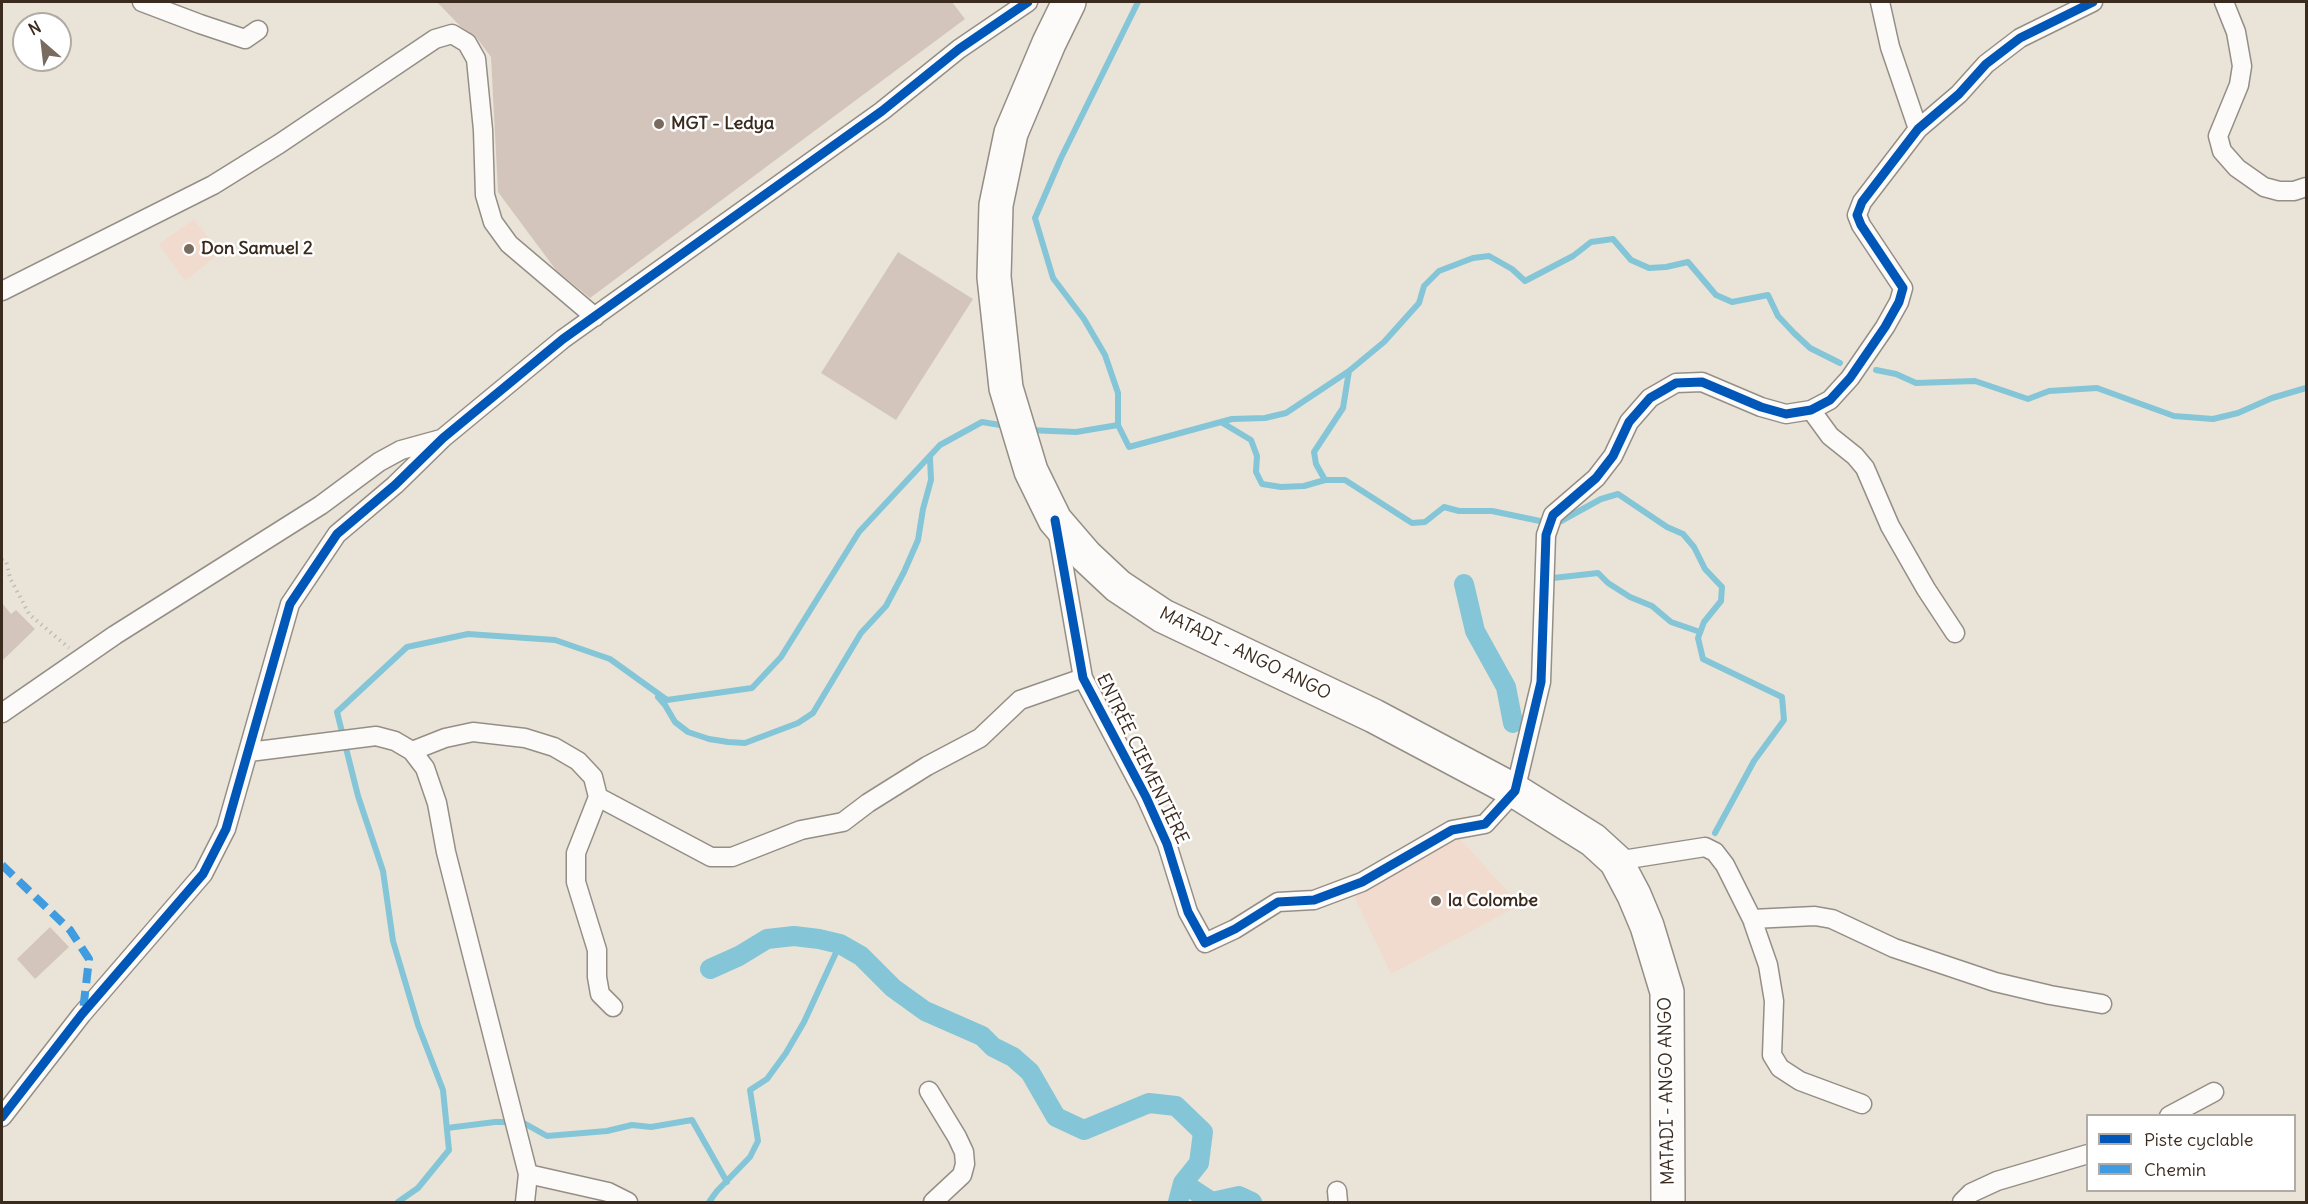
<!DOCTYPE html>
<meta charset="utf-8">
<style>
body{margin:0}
#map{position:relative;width:2308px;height:1204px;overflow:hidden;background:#eae4d8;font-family:Delius,sans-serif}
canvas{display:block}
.frame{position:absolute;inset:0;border:3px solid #3b2a1e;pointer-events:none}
.legend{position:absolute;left:2086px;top:1114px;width:210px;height:78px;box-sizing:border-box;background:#fff;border:2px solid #b1aaa5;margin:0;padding:8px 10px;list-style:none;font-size:18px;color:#3b2a1e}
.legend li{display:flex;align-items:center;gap:12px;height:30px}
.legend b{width:30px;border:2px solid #b1aaa5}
.north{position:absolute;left:12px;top:12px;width:60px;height:60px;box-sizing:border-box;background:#fff;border:2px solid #b1aaa5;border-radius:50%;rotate:332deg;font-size:16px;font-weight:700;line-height:24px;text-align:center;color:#3b2a1e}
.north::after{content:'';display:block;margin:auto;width:21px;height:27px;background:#786b5f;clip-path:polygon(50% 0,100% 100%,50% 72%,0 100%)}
</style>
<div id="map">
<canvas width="2308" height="1204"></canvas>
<div class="frame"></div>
<ul class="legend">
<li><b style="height:8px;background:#0057b8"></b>Piste cyclable</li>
<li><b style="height:8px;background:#3f9ce0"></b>Chemin</li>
</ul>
<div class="north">N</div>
</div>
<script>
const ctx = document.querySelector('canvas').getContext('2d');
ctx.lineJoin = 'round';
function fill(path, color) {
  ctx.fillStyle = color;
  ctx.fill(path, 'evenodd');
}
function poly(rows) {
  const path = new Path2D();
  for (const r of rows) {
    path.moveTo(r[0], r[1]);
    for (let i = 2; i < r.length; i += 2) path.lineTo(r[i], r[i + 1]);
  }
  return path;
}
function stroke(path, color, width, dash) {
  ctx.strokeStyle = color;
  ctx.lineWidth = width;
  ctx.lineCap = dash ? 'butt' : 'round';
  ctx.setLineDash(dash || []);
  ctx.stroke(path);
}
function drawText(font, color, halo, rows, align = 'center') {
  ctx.font = font + ' Delius,sans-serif';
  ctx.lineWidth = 5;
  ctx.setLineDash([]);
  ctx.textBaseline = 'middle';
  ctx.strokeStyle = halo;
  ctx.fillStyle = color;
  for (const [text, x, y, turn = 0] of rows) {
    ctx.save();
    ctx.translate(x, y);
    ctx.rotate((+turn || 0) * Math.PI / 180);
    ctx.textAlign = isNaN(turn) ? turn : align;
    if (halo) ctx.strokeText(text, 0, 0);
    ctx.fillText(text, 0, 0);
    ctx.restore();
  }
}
fill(poly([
 [194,219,220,253,185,281,159,244],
 [1452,830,1520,905,1391,974,1354,896]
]), '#f1dace');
stroke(poly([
 [1876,370,1896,374,1916,383,1975,381,2028,399,2049,391,2097,388,2174,416,2213,419,2238,413,2272,398,2306,388],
 [1221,422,1251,440,1257,456,1256,472,1262,484,1281,487,1304,486,1325,480,1345,480,1412,523,1425,522,1444,507,1459,511,1492,511,1540,521],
 [1118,425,1129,447,1232,419,1265,418,1286,413,1349,371,1384,342,1419,303,1424,286,1439,271,1473,258,1489,256,1512,269,1525,281,1573,256,1591,242,1613,239,1631,260,1649,268,1666,267,1688,262,1716,295,1732,302,1768,295,1778,316,1794,333,1810,348,1840,363],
 [1028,430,1076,432,1118,425,1118,393,1105,355,1084,319,1053,278,1035,218,1061,158,1138,2],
 [1325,480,1316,464,1314,452,1343,408,1349,371],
 [1561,521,1601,499,1618,494,1667,527,1683,534,1694,547,1705,569,1722,587,1721,601,1704,622,1698,638,1703,659,1782,697,1784,720,1754,761,1715,833],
 [1553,578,1598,573,1608,583,1630,597,1652,606,1671,622,1700,632],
 [658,697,665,705,675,722,688,732,709,739,728,742,745,743,798,723,813,713,861,633,886,606,904,572,918,540,923,509,931,480,930,458],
 [447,1128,495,1122,522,1122,547,1136,607,1131,632,1125,651,1127,692,1120,727,1182],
 [398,1202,418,1188,449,1150,443,1090,418,1025,393,941,383,871,358,796,337,712,407,647,468,634,555,640,610,659,667,700,752,688,781,657,859,532,940,445,982,422,1006,426],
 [709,1202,717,1191,750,1157,758,1141,750,1090,767,1079,786,1053,804,1022,840,944]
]), '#84c6d7', 6);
stroke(poly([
 [1464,584,1475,631,1506,687,1513,723],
 [710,969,739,956,767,939,794,936,819,939,840,944,861,956,893,988,925,1011,982,1036,993,1047,1013,1057,1030,1072,1056,1117,1084,1130,1149,1103,1176,1106,1203,1132,1199,1163,1183,1183,1178,1202],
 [1183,1183,1212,1202,1239,1196,1252,1202]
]), '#84c6d7', 20);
fill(poly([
 [437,2,952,2,965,19,590,298,556,270,498,192,491,57,476,37,460,26],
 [898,252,973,299,896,420,821,373],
 [2,603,11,614,16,610,35,629,2,661],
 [50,927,69,947,35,979,17,959]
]), '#d3c5bb');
const street = poly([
 [142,2,200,24,245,39,258,30],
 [1880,2,1890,47,1918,129],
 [2224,2,2236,32,2242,66,2239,85,2218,136,2222,151,2237,168,2264,187,2279,191,2294,191,2306,187],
 [2,291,213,185,279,144,435,39,452,34,467,43,476,59,483,130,485,195,493,222,509,244,595,317],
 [1811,410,1830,436,1855,456,1865,468,1890,526,1926,589,1955,633],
 [1057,528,1083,678,1146,797,1167,844,1188,912,1205,943,1235,929,1278,902,1314,900,1362,882,1452,830,1485,824,1515,791,1541,682,1546,535,1553,515,1596,478,1613,456,1629,422,1650,398,1676,383,1702,382,1761,407,1786,414,1811,410,1830,400,1850,378,1885,327,1899,302,1903,288,1861,225,1857,215,1862,202,1918,129,1959,94,1986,64,2020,38,2093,2],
 [2,713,115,635,321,505,379,462,401,450,441,439],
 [412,751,445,738,473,732,525,738,554,747,578,761,593,777,598,797,576,853,576,882,597,950,597,977,600,994,613,1007],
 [249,752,376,736,395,741,412,751,425,768,437,803,446,852,528,1174,525,1202],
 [598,797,711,857,732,857,801,830,843,822,868,803,927,766,980,738,1020,700,1083,678],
 [1616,861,1705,847,1715,852,1725,865,1752,919,1768,965,1774,1001,1772,1055,1780,1068,1800,1081,1862,1104],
 [1752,919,1815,916,1832,919,1894,948,1995,982,2050,995,2102,1004],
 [929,1091,957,1137,964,1152,965,1164,962,1175,933,1202],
 [2169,1116,2214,1092],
 [2,1117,82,1014,203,874,226,829,290,604,337,534,395,485,443,438,563,339,882,111,959,49,1028,2],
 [528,1174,608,1192,628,1202],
 [1337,1191,1338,1202],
 [1962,1202,1971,1193,1997,1181,2088,1154]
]);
const highway = poly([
 [1069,2,1049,43,1011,133,996,205,994,277,1006,388,1031,471,1055,520,1086,556,1118,586,1163,616,1374,716,1515,791,1593,840,1616,861,1634,895,1647,926,1667,992,1668,1202]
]);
stroke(street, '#948e86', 21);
stroke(highway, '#948e86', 36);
stroke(poly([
 [2,560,6,561,10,578,29,614,69,648]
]), '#bfbcb9', 4, [1.5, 4.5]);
stroke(street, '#fcfbf9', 18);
stroke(highway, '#fcfbf9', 33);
stroke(poly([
 [2,865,70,930,89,959,83,1011]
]), '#3f9ce0', 8, [15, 8]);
stroke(poly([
 [1055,520,1083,678,1146,797,1167,844,1188,912,1205,943,1235,929,1278,902,1314,900,1362,882,1452,830,1485,824,1515,791,1541,682,1546,535,1553,515,1596,478,1613,456,1629,422,1650,398,1676,383,1702,382,1761,407,1786,414,1811,410,1830,400,1850,378,1885,327,1899,302,1903,288,1861,225,1857,215,1862,202,1918,129,1959,94,1986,64,2020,38,2093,2],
 [2,1117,82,1014,203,874,226,829,290,604,337,534,395,485,443,438,563,339,882,111,959,49,1028,2]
]), '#0057b8', 9);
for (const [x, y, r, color] of [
 [659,124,6,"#786b5f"],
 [189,249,6,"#786b5f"],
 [1436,901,6,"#786b5f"]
]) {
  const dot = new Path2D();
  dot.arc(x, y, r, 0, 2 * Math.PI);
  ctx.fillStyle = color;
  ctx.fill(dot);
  stroke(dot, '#fff', 2);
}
drawText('bold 18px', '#3b2a1e', '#fff', [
 ["MGT - Ledya",671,124],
 ["Don Samuel 2",201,249],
 ["la Colombe",1448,901]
], 'left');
drawText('18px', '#3b2a1e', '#fff', [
 ["MATADI - ANGO ANGO",1245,654,26],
 ["ENTRÉE CIEMENTIÈRE",1142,759,64],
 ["MATADI - ANGO ANGO",1667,1091,-91]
]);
</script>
